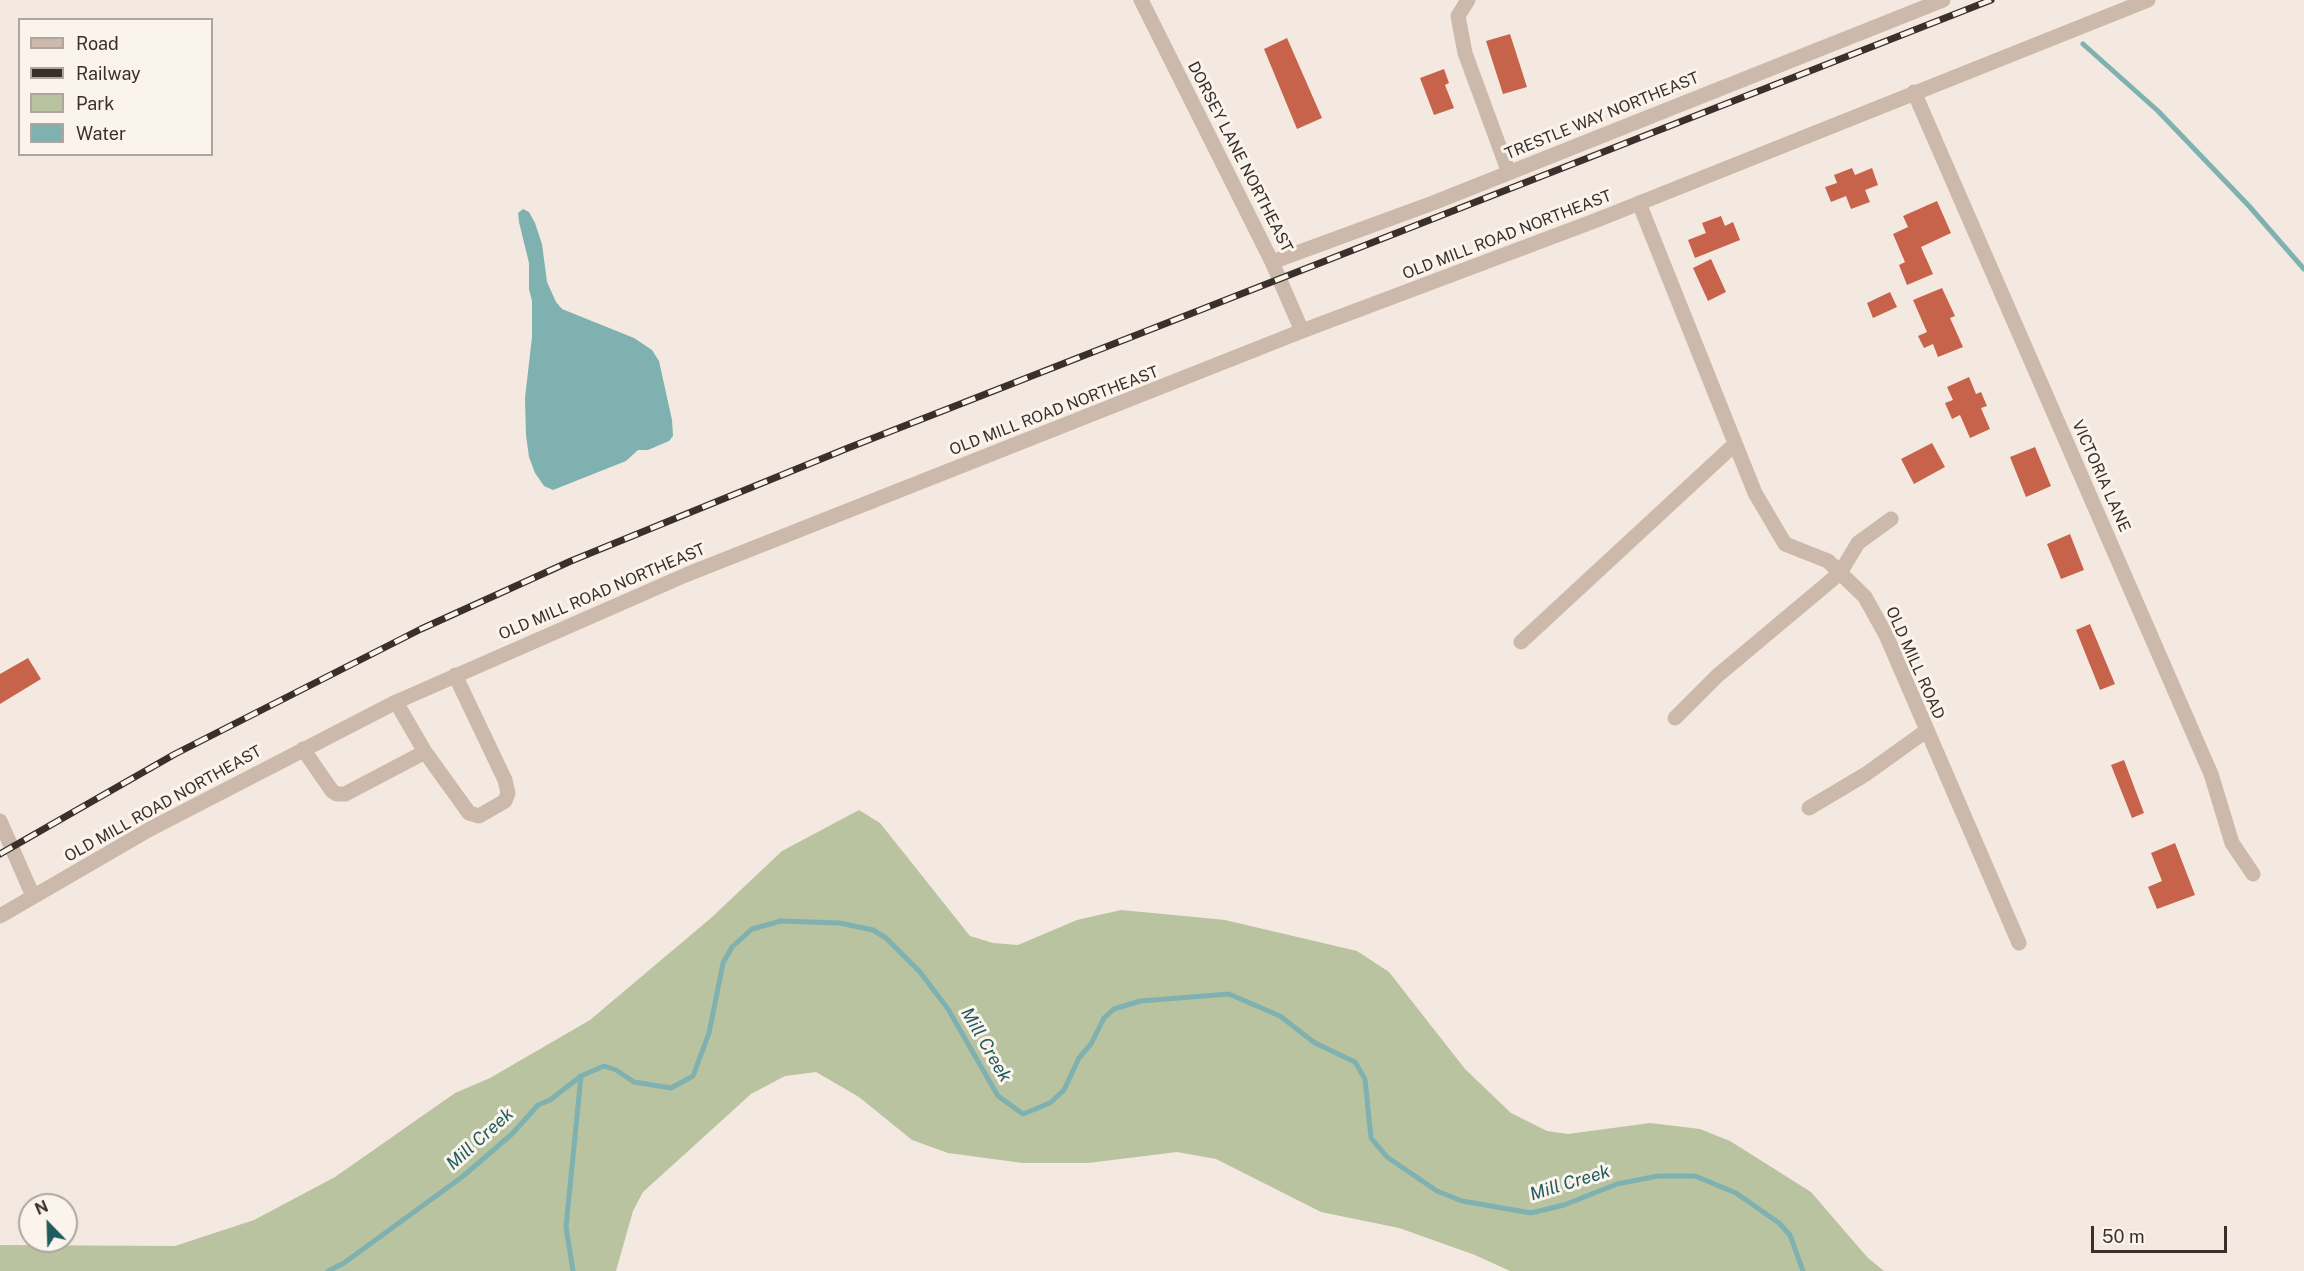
<!DOCTYPE html>
<style>
body{margin:0}
#map{position:relative;width:2304px;height:1271px;overflow:hidden;background:#f4e9e0;font-family:"Public Sans",sans-serif}
canvas{display:block}
.legend{position:absolute;left:18px;top:18px;width:195px;height:138px;box-sizing:border-box;background:#fbf4ed;border:2px solid #aea59f;margin:0;padding:8px 10px;list-style:none;font-size:18px;color:#3a2f2b}
.legend li{display:flex;align-items:center;gap:12px;height:30px}
.legend b{width:30px;border:2px solid #aea59f}
.north{position:absolute;left:18px;top:1193px;width:60px;height:60px;box-sizing:border-box;background:#fbf4ed;border:2px solid #aea59f;border-radius:50%;rotate:337deg;font-size:16px;font-weight:700;line-height:24px;text-align:center;color:#3a2f2b}
.north::after{content:'';display:block;margin:auto;width:21px;height:27px;background:#1f5c5d;clip-path:polygon(50% 0,100% 100%,50% 72%,0 100%)}
.scale{position:absolute;left:2091px;top:1226px;width:136px;height:27px;box-sizing:border-box;border:3px solid #3a2f2b;border-top:0;padding-left:8px;font-size:18px;line-height:21px;white-space:nowrap;color:#3a2f2b;-webkit-text-stroke:4px #fbf4ed;paint-order:stroke}
</style>
<div id="map">
<canvas width="2304" height="1271"></canvas>
<ul class="legend">
<li><b style="height:8px;background:#ccb9ab"></b>Road</li>
<li><b style="height:8px;background:#3a2f2b"></b>Railway</li>
<li><b style="height:16px;background:#b9c39f"></b>Park</li>
<li><b style="height:16px;background:#7fb1b1"></b>Water</li>
</ul>
<div class="north">N</div>
<div class="scale">50 m</div>
</div>
<script>
const ctx = document.querySelector('canvas').getContext('2d');
ctx.lineJoin = 'round';
function fill(path, color) {
  ctx.fillStyle = color;
  ctx.fill(path, 'evenodd');
}
function poly(rows) {
  const path = new Path2D();
  for (const r of rows) {
    path.moveTo(r[0], r[1]);
    for (let i = 2; i < r.length; i += 2) path.lineTo(r[i], r[i + 1]);
  }
  return path;
}
function stroke(path, color, width, dash) {
  ctx.strokeStyle = color;
  ctx.lineWidth = width;
  ctx.lineCap = dash ? 'butt' : 'round';
  ctx.setLineDash(dash || []);
  ctx.stroke(path);
}
function drawText(font, color, halo, rows, align = 'center') {
  ctx.font = font + ' "Public Sans",sans-serif';
  ctx.lineWidth = 6;
  ctx.setLineDash([]);
  ctx.textBaseline = 'middle';
  ctx.strokeStyle = halo;
  ctx.fillStyle = color;
  for (const [text, x, y, turn = 0] of rows) {
    ctx.save();
    ctx.translate(x, y);
    ctx.rotate((+turn || 0) * Math.PI / 180);
    ctx.textAlign = isNaN(turn) ? turn : align;
    if (halo) ctx.strokeText(text, 0, 0);
    ctx.fillText(text, 0, 0);
    ctx.restore();
  }
}
fill(poly([
 [859,810,880,823,970,936,993,943,1018,945,1077,920,1121,910,1225,920,1357,951,1389,972,1465,1069,1511,1113,1547,1131,1568,1134,1650,1123,1700,1129,1730,1141,1811,1192,1868,1258,1884,1271,1510,1271,1475,1255,1399,1228,1321,1212,1216,1159,1177,1152,1088,1163,1023,1163,948,1153,912,1140,859,1097,816,1072,785,1076,751,1094,643,1192,633,1211,616,1271,0,1271,0,1245,175,1246,254,1220,335,1177,455,1093,490,1078,590,1020,711,918,782,851]
]), '#b9c39f');
fill(poly([
 [523,209,529,212,535,223,542,244,547,282,556,302,562,309,634,338,652,350,659,361,672,420,673,436,669,441,648,450,638,450,626,461,553,490,544,486,535,473,529,457,526,435,525,398,532,337,532,301,529,289,529,263,519,222,518,213]
]), '#7fb1b1');
stroke(poly([
 [2083,44,2158,111,2249,206,2304,269],
 [328,1271,344,1263,462,1177,512,1134,538,1105,550,1100,581,1076,604,1066,616,1070,634,1082,671,1088,693,1076,709,1033,723,963,732,947,752,929,781,921,840,923,873,930,886,938,920,972,948,1009,998,1096,1023,1114,1050,1103,1064,1090,1079,1058,1091,1044,1104,1018,1114,1009,1140,1001,1229,994,1280,1016,1315,1043,1355,1062,1365,1079,1371,1138,1387,1157,1437,1191,1462,1201,1531,1213,1564,1205,1617,1184,1658,1176,1695,1176,1736,1193,1779,1223,1790,1235,1803,1271],
 [573,1271,566,1227,581,1076]
]), '#7fb1b1', 5);
fill(poly([
 [1510,34,1527,87,1503,94,1486,41],
 [1287,38,1322,118,1297,129,1264,49],
 [1444,69,1449,83,1445,85,1454,108,1434,115,1420,78],
 [1852,168,1855,175,1872,168,1878,185,1865,190,1870,202,1851,209,1846,196,1831,202,1825,187,1837,183,1834,175],
 [1937,201,1951,233,1921,247,1933,274,1907,285,1899,265,1905,262,1893,234,1908,227,1903,216],
 [1721,216,1725,226,1733,222,1740,240,1695,258,1688,240,1706,233,1702,223],
 [1711,259,1726,292,1708,301,1693,268],
 [1942,288,1955,316,1950,318,1963,347,1938,357,1933,344,1924,348,1918,336,1927,332,1913,300],
 [1890,292,1897,307,1873,318,1867,303],
 [1969,377,1976,394,1981,392,1987,406,1981,408,1990,429,1970,438,1960,415,1952,419,1945,403,1953,400,1947,387],
 [1932,443,1945,467,1914,484,1901,459],
 [2035,447,2051,486,2026,497,2010,457],
 [2070,534,2084,570,2061,579,2047,544],
 [2090,624,2115,684,2100,690,2076,630],
 [28,658,41,679,0,704,0,674],
 [2124,760,2144,813,2132,818,2111,765],
 [2175,843,2195,895,2157,909,2148,887,2162,881,2151,853]
]), '#c7634b');
stroke(poly([
 [1141,0,1272,262,1302,331],
 [1468,0,1458,16,1465,53,1509,173],
 [1914,92,2211,774,2232,843,2253,874],
 [1639,203,1755,493,1785,544,1828,561,1865,597,1886,635,2019,943],
 [1272,262,1433,203,1943,0],
 [1521,642,1735,444],
 [1675,718,1717,676,1840,573,1858,543,1891,519],
 [303,749,332,791,337,794,345,794,425,752,396,702],
 [425,752,469,813,479,816,505,801,508,793,505,780,455,675],
 [1809,808,1866,774,1926,731],
 [0,821,33,896],
 [0,916,150,829,396,702,688,574,1302,331,1597,220,2148,0]
]), '#ccb9ab', 15);
const rail = poly([
 [0,854,175,754,421,629,571,561,848,448,1991,0]
]);
stroke(rail, '#3a2f2b', 7);
stroke(rail, '#fbf4ed', 4.5, [14]);
drawText('16px', '#3a2f2b', '#fbf4ed', [
 ["TRESTLE WAY NORTHEAST",1602,116,-22],
 ["DORSEY LANE NORTHEAST",1240,157,63],
 ["OLD MILL ROAD NORTHEAST",1507,235,-21],
 ["OLD MILL ROAD NORTHEAST",1054,411,-21],
 ["VICTORIA LANE",2101,476,66],
 ["OLD MILL ROAD NORTHEAST",602,592,-23],
 ["OLD MILL ROAD",1915,663,66],
 ["OLD MILL ROAD NORTHEAST",163,804,-29]
]);
drawText('italic 18px', '#1f5c5d', '#fbf4ed', [
 ["Mill Creek",986,1045,60],
 ["Mill Creek",480,1139,-42],
 ["Mill Creek",1570,1183,-17]
]);
</script>
